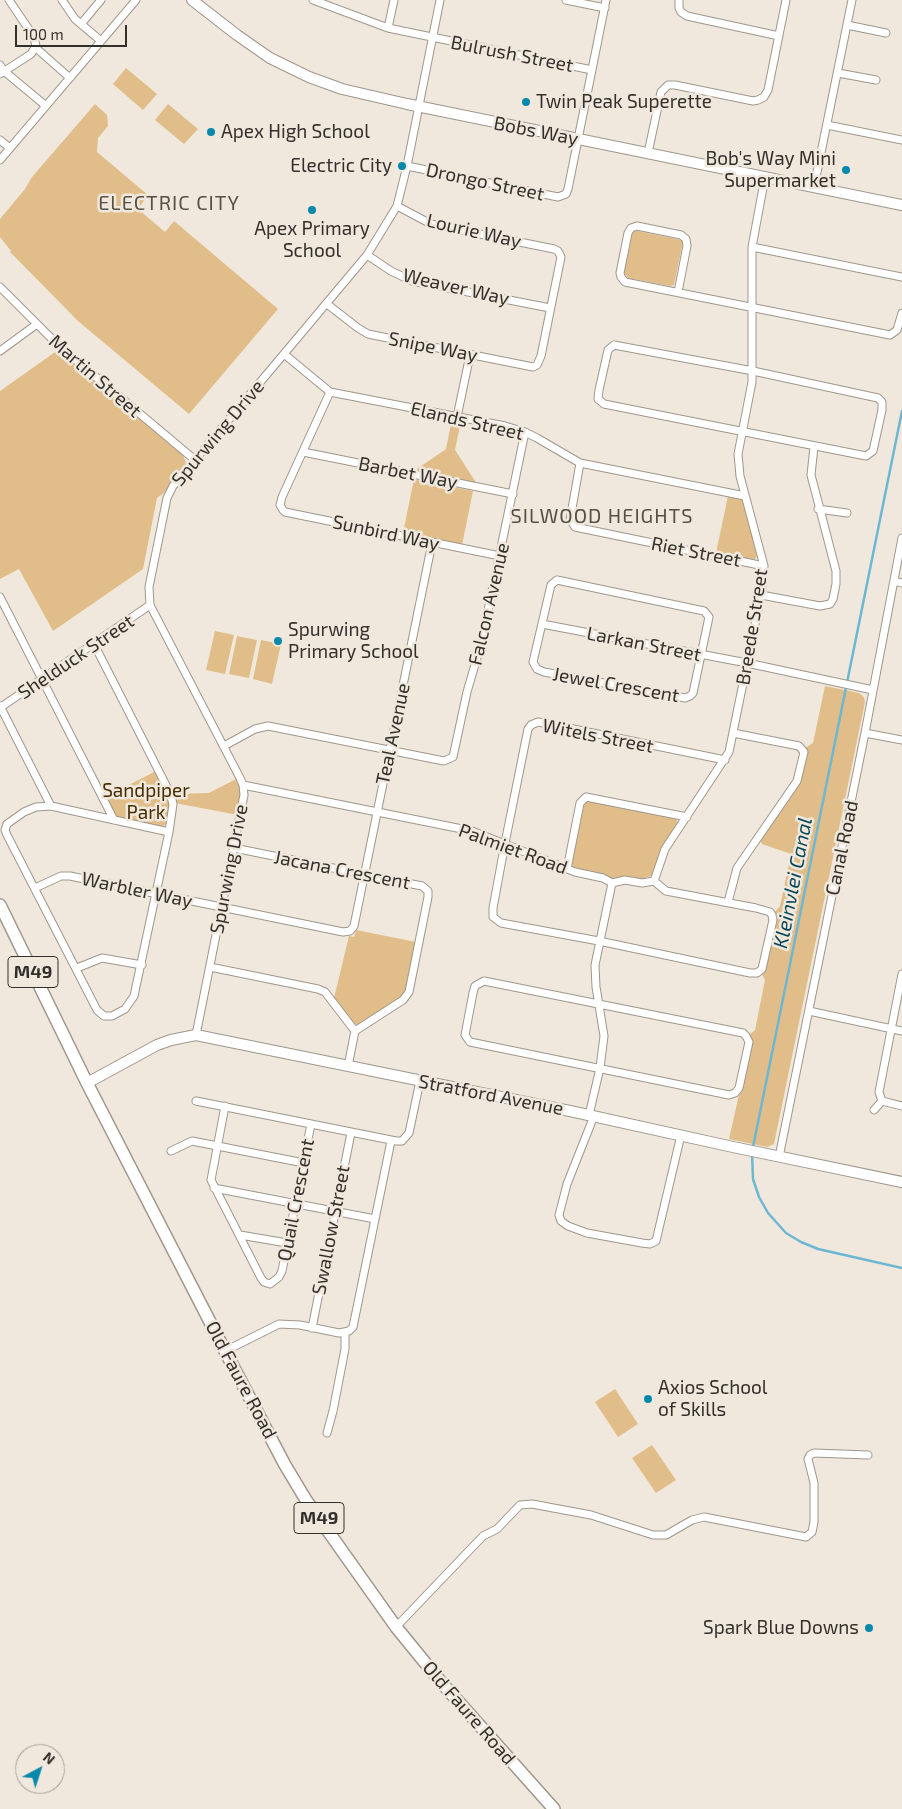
<!DOCTYPE html>
<style>
body{margin:0}
#map{position:relative;width:902px;height:1809px;overflow:hidden;background:#f0e8dd;font-family:"Exo 2",sans-serif}
canvas{display:block}
.north{position:absolute;left:15px;top:1744px;width:50px;height:50px;box-sizing:border-box;background:#f0e8dd;border:1px solid #a49e96;border-radius:50%;rotate:40deg;font-size:14px;font-weight:700;line-height:20px;text-align:center;color:#33302b}
.north::after{content:'';display:block;margin:auto;width:18px;height:22px;background:#0889ab;clip-path:polygon(50% 0,100% 100%,50% 72%,0 100%)}
.scale{position:absolute;left:15px;top:25px;width:112px;height:22px;box-sizing:border-box;border:2px solid #33302b;border-top:0;padding-left:6px;font-size:15px;line-height:18px;white-space:nowrap;color:#33302b;-webkit-text-stroke:4px #f0e8dd;paint-order:stroke}
</style>
<div id="map">
<canvas width="902" height="1809"></canvas>
<div class="north">N</div>
<div class="scale">100 m</div>
</div>
<script>
const ctx = document.querySelector('canvas').getContext('2d');
ctx.lineJoin = 'round';
function fill(path, color) {
  ctx.fillStyle = color;
  ctx.fill(path, 'evenodd');
}
function poly(rows) {
  const path = new Path2D();
  for (const r of rows) {
    path.moveTo(r[0], r[1]);
    for (let i = 2; i < r.length; i += 2) path.lineTo(r[i], r[i + 1]);
  }
  return path;
}
function stroke(path, color, width, dash) {
  ctx.strokeStyle = color;
  ctx.lineWidth = width;
  ctx.lineCap = dash ? 'butt' : 'round';
  ctx.setLineDash(dash || []);
  ctx.stroke(path);
}
function drawText(font, color, halo, rows, align = 'center') {
  ctx.font = font + ' "Exo 2",sans-serif';
  ctx.lineWidth = 5;
  ctx.setLineDash([]);
  ctx.textBaseline = 'middle';
  ctx.strokeStyle = halo;
  ctx.fillStyle = color;
  for (const [text, x, y, turn = 0] of rows) {
    ctx.save();
    ctx.translate(x, y);
    ctx.rotate((+turn || 0) * Math.PI / 180);
    ctx.textAlign = isNaN(turn) ? turn : align;
    if (halo) ctx.strokeText(text, 0, 0);
    ctx.fillText(text, 0, 0);
    ctx.restore();
  }
}
fill(poly([
 [126,68,157,94,143,110,113,84],
 [95,104,107,115,108,126,98,138,97,152,148,195,138,209,165,232,174,221,278,309,189,414,78,321,10,252,11,251,0,237,0,219,25,189,32,177],
 [168,104,198,129,184,144,155,120],
 [633,230,681,240,683,242,674,285,670,286,628,278,624,273],
 [58,350,183,455,186,463,164,493,157,498,143,569,53,631,19,569,0,579,0,391],
 [452,419,461,421,455,450,477,484,414,471,446,449],
 [414,479,473,491,462,545,403,533],
 [728,496,739,497,744,503,757,553,756,558,752,560,716,553],
 [215,631,234,635,225,674,206,670],
 [237,636,257,640,249,678,229,674],
 [261,640,281,644,272,684,253,679],
 [825,686,859,693,864,697,865,702,774,1144,767,1147,729,1139,751,1041,749,1035,755,1030,765,980,762,974,765,969,774,913,780,906,791,854,762,844,760,839,801,780,807,756,805,748,813,743],
 [156,771,167,795,170,806,167,824,160,827,118,818,105,797],
 [236,779,241,792,238,815,175,803,173,794,209,793],
 [586,800,676,819,678,823,661,850,654,871,651,876,641,879,624,877,612,879,573,867,571,863,583,804],
 [356,930,416,942,407,989,401,998,358,1025,353,1023,334,998,349,936,354,937],
 [615,1389,638,1424,618,1437,595,1402],
 [652,1445,676,1480,656,1493,632,1458]
]), '#e1be89');
stroke(poly([
 [753,1147,902,411],
 [752,1153,753,1179,759,1197,768,1213,786,1233,801,1242,818,1249,902,1268]
]), '#6eb7d2', 2.5);
const street = poly([
 [62,0,75,19,101,41],
 [313,0,388,28,592,70],
 [566,0,605,8],
 [679,0,679,8,681,12,687,16,779,36],
 [81,24,101,0],
 [847,25,886,33],
 [388,28,394,0],
 [36,48,70,78],
 [0,65,4,71,46,106],
 [838,73,876,80],
 [0,74,31,54,36,46,34,37,9,0],
 [827,125,902,140],
 [0,140,10,148],
 [648,153,661,92,668,85,675,85,753,101,758,100,764,97,768,90,786,0],
 [0,160,136,0],
 [407,166,558,197,566,194,568,189,606,0],
 [814,187,852,0],
 [752,247,902,277],
 [367,255,391,271,412,281,550,308],
 [0,287,58,345,195,460],
 [678,292,687,246,686,239,681,235,637,226,631,228,628,233,620,273,621,277,625,282,890,335,897,330,902,313],
 [327,304,358,328,368,334,533,367,537,365,541,356,561,257,558,251,554,249,431,224,397,206],
 [614,345,753,371,878,398,882,402,882,410,873,451,866,456,861,455,604,404,598,399,599,390,608,350,614,345],
 [0,351,37,324],
 [284,354,330,392,505,426,525,432,537,438,580,463,745,496],
 [330,392,282,497,280,505,283,510,285,512,500,556],
 [457,417,470,355],
 [303,452,513,494],
 [580,463,570,520,575,527,764,566],
 [818,509,847,513],
 [557,580,704,611,709,617,693,693,690,696,685,698,544,672,537,669,533,662,551,585,557,580],
 [894,581,902,583],
 [761,595,820,606,830,604,833,599,836,584,836,571,811,475,814,447],
 [0,597,114,820],
 [542,624,747,663,873,690],
 [94,644,170,793,173,804,169,832,134,996,125,1009,112,1016,104,1016,97,1010,7,835,5,830,7,824,24,812,36,807,51,806,169,832],
 [0,706,51,806],
 [1,707,150,605],
 [865,733,902,740],
 [224,746,255,729,268,726,444,761,453,757,467,692,481,644,525,432],
 [243,785,472,831,575,872,603,878,612,883,625,880,642,883,654,881],
 [234,848,422,886,428,891,428,897,409,992,403,1000,355,1031],
 [567,869,580,803,586,797,687,817],
 [654,881,666,891,756,908,770,912,772,915,773,920,762,969,757,973,750,973,599,941,501,923,493,917,493,908,505,843,528,729,531,725,538,722,544,723,725,760],
 [654,881,665,849,729,752,761,595,764,566,740,476,738,454,752,382,752,247,765,177],
 [35,888,61,876,70,876,343,932,350,931,354,926,432,543],
 [728,902,737,868,797,781,804,752,799,746,733,733],
 [210,967,318,989,325,992,355,1031,348,1066],
 [77,968,102,958,142,965],
 [902,974,879,1092,882,1101,902,1106],
 [484,981,743,1033,746,1036,749,1042,739,1088,735,1093,729,1095,470,1042,465,1035,473,993,475,986,484,981],
 [809,1011,902,1031],
 [196,1035,244,795,243,785,240,778,150,605,149,587,167,498,173,486,367,255,397,206,407,166,440,0],
 [196,1101,396,1141,402,1141,409,1133,420,1081],
 [225,1106,211,1180,261,1278,264,1282,270,1284,279,1277,282,1271,311,1124],
 [874,1110,882,1101],
 [589,1115,600,1068,604,1036,596,987,595,965,612,883],
 [594,1116,567,1184,559,1215,561,1221,568,1226,587,1233,642,1243,650,1244,656,1241,681,1135],
 [171,1151,192,1141,304,1163],
 [779,1157,865,733,902,538],
 [214,1188,375,1219],
 [240,1235,287,1243],
 [312,1328,351,1133],
 [225,1351,279,1324,300,1325,339,1333,349,1331,353,1327,391,1141],
 [327,1433,333,1411,345,1349,345,1333],
 [396,1627,483,1536,497,1529,520,1505,532,1504,591,1515,653,1535,666,1535,692,1520,704,1517,806,1537,812,1532,814,1522,814,1483,808,1459,810,1455,814,1453,868,1455]
]);
const secondary = poly([
 [192,0,237,35,270,58,309,77,342,89,407,104,902,205],
 [87,1083,157,1045,171,1040,196,1035,570,1111,733,1147,902,1182]
]);
const primary = poly([
 [0,905,87,1083,225,1351,285,1465,306,1500,396,1627,440,1681,554,1809]
]);
stroke(street, '#9e978c', 9);
stroke(secondary, '#9e978c', 12);
stroke(primary, '#9e978c', 14);
stroke(street, '#fff', 7);
stroke(secondary, '#fff', 10);
stroke(primary, '#fff', 11);
for (const [x, y, r, color] of [
 [526,102,5,"#0889ab"],
 [211,132,5,"#0889ab"],
 [402,166,5,"#0889ab"],
 [846,170,5,"#0889ab"],
 [312,210,5,"#0889ab"],
 [278,641,5,"#0889ab"],
 [648,1399,5,"#0889ab"],
 [869,1628,5,"#0889ab"]
]) {
  const dot = new Path2D();
  dot.arc(x, y, r, 0, 2 * Math.PI);
  ctx.fillStyle = color;
  ctx.fill(dot);
  stroke(dot, '#f0e8dd', 2);
}
for (const [x, y, w] of [
 [33,972,50],
 [319,1518,50]
]) {
  const box = new Path2D();
  box.roundRect(x - w / 2, y - 15.5, w, 31, 4);
  ctx.fillStyle = '#f0e8dd';
  ctx.fill(box);
  stroke(box, '#33302b', 1);
}
drawText('bold 18px', '#33302b', null, [
 ["M49",33,972],
 ["M49",319,1518]
]);
drawText('19px', '#33302b', '#f0e8dd', [
 ["Bulrush Street",512,54,11],
 ["Bobs Way",536,131,11],
 ["Drongo Street",485,182,12],
 ["Lourie Way",474,231,13],
 ["Weaver Way",456,287,13],
 ["Snipe Way",433,347,11],
 ["Martin Street",95,376,41],
 ["Elands Street",467,421,13],
 ["Spurwing Drive",218,433,-50],
 ["Barbet Way",408,473,11],
 ["Sunbird Way",386,533,12],
 ["Riet Street",696,552,11],
 ["Falcon Avenue",489,604,-77],
 ["Breede Street",752,627,-81],
 ["Larkan Street",644,644,11],
 ["Shelduck Street",76,657,-34],
 ["Jewel Crescent",616,685,10],
 ["Teal Avenue",393,734,-78],
 ["Witels Street",598,736,11],
 ["Canal Road",842,848,-78],
 ["Palmiet Road",513,849,20],
 ["Spurwing Drive",229,869,-79],
 ["Jacana Crescent",342,870,11],
 ["Warbler Way",137,890,12],
 ["Stratford Avenue",491,1095,11],
 ["Quail Crescent",296,1200,-79],
 ["Swallow Street",331,1230,-79],
 ["Old Faure Road",241,1380,62],
 ["Old Faure Road",469,1713,49]
]);
drawText('19px', '#33302b', '#f0e8dd', [
 ["Twin Peak Superette",536,102],
 ["Apex High School",221,132],
 ["Bob's Way Mini",836,159,"right"],
 ["Supermarket",836,181,"right"],
 ["Electric City",392,166,"right"],
 ["Apex Primary",312,229,"center"],
 ["School",312,251,"center"],
 ["Spurwing",288,630],
 ["Primary School",288,652],
 ["Axios School",658,1388],
 ["of Skills",658,1410],
 ["Spark Blue Downs",859,1628,"right"]
], 'left');
drawText('19px', '#442c00', '#f0e8dd', [
 ["Sandpiper",146,791],
 ["Park",146,813]
]);
ctx.letterSpacing = '1px';
drawText('20px', '#565046', '#f0e8dd', [
 ["ELECTRIC CITY",169,203],
 ["SILWOOD HEIGHTS",602,516]
]);
ctx.letterSpacing = '0px';
drawText('italic 20px', '#05485a', '#f0e8dd', [
 ["Kleinvlei Canal",793,883,-79]
]);
</script>
